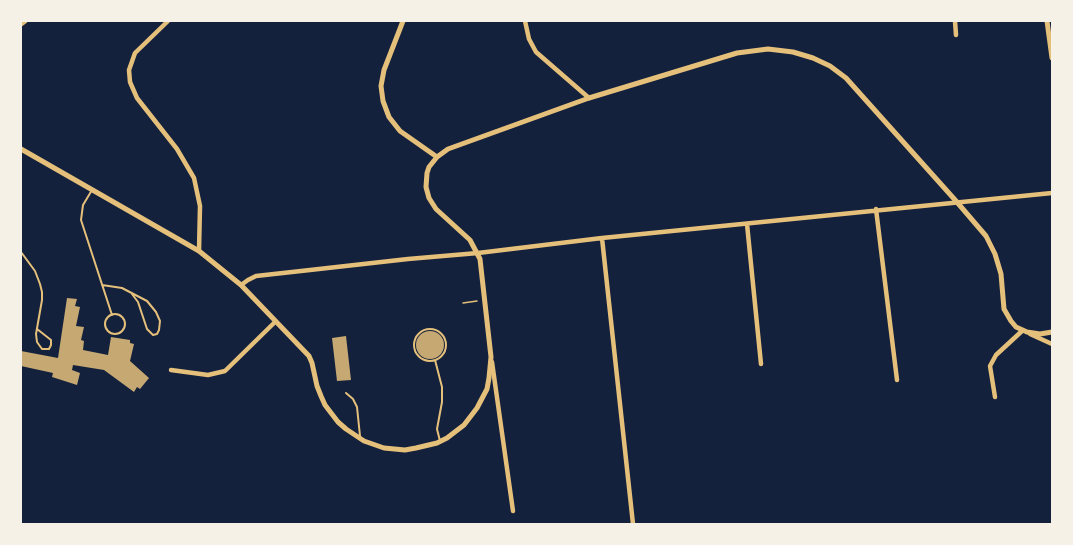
<!DOCTYPE html>
<style>
body{margin:0}
#map{position:relative;width:1073px;height:545px;overflow:hidden;background:#14213d;font-family:"Noto Sans",sans-serif}
canvas{display:block}
.frame{position:absolute;inset:0;border:22px solid #f6f1e7;pointer-events:none}
</style>
<div id="map">
<canvas width="1073" height="545"></canvas>
<div class="frame"></div>
</div>
<script>
const ctx = document.querySelector('canvas').getContext('2d');
ctx.lineJoin = 'round';
function fill(path, color) {
  ctx.fillStyle = color;
  ctx.fill(path, 'evenodd');
}
function poly(rows) {
  const path = new Path2D();
  for (const r of rows) {
    if (r.length === 3) {
      path.moveTo(r[0] + r[2], r[1]);
      path.arc(r[0], r[1], r[2], 0, 2 * Math.PI);
      continue;
    }
    path.moveTo(r[0], r[1]);
    for (let i = 2; i < r.length; i += 2) path.lineTo(r[i], r[i + 1]);
  }
  return path;
}
function stroke(path, color, width, dash) {
  ctx.strokeStyle = color;
  ctx.lineWidth = width;
  ctx.lineCap = dash ? 'butt' : 'round';
  ctx.setLineDash(dash || []);
  ctx.stroke(path);
}
fill(poly([
 [67,298,77,299,75,306,80,307,76,326,84,327,81,340,84,341,83,350,108,355,111,337,130,340,130,343,134,344,130,361,149,378,140,389,137,387,134,392,104,370,73,365,72,370,80,373,77,385,52,377,53,373,21,366,21,351,58,358],
 [430,345,14],
 [346,336,351,380,337,381,332,338]
]), '#c6a872');
stroke(poly([
 [463,303,477,301]
]), '#e5c07b', 1.5);
stroke(poly([
 [92,190,83,205,81,220,112,315],
 [21,252,35,271,40,284,42,292,42,300,36,334,37,342,42,349,49,349,51,345,51,340,37,329],
 [102,285,122,288,147,301,156,312,160,321,159,330,157,334,153,335,147,329,138,302,132,294],
 [115,324,10],
 [430,345,16],
 [435,360,442,387,442,402,437,429,440,441],
 [346,393,353,399,357,407,360,436]
]), '#e5c07b', 2);
stroke(poly([
 [168,21,135,53,129,70,130,82,137,98,177,149,194,178,200,206,199,251],
 [525,21,529,39,536,52,589,98],
 [955,21,956,35],
 [876,209,897,380],
 [747,224,761,364],
 [602,238,633,524],
 [241,285,248,280,256,276,310,270,408,259,478,253,602,238,1052,193],
 [1030,334,1052,344],
 [492,362,513,511],
 [171,370,208,375,225,371,275,322],
 [995,397,990,366,996,355,1022,331]
]), '#e5c07b', 4.5);
stroke(poly([
 [403,21,384,70,381,86,383,101,389,117,400,131,437,157],
 [1047,21,1052,58],
 [21,24,25,21],
 [21,149,199,251,241,285,309,356,312,363,317,386,321,396,325,405,338,422,346,429,364,441,384,448,405,450,416,448,437,443,447,438,464,425,477,408,487,389,489,378,491,357,480,259,470,240,436,209,429,198,426,187,427,173,429,167,437,157,448,149,589,98,737,53,768,49,793,52,813,58,830,66,846,78,956,201,986,236,995,254,1001,274,1004,309,1011,321,1016,327,1027,332,1040,334,1052,332]
]), '#e5c07b', 5);
</script>
